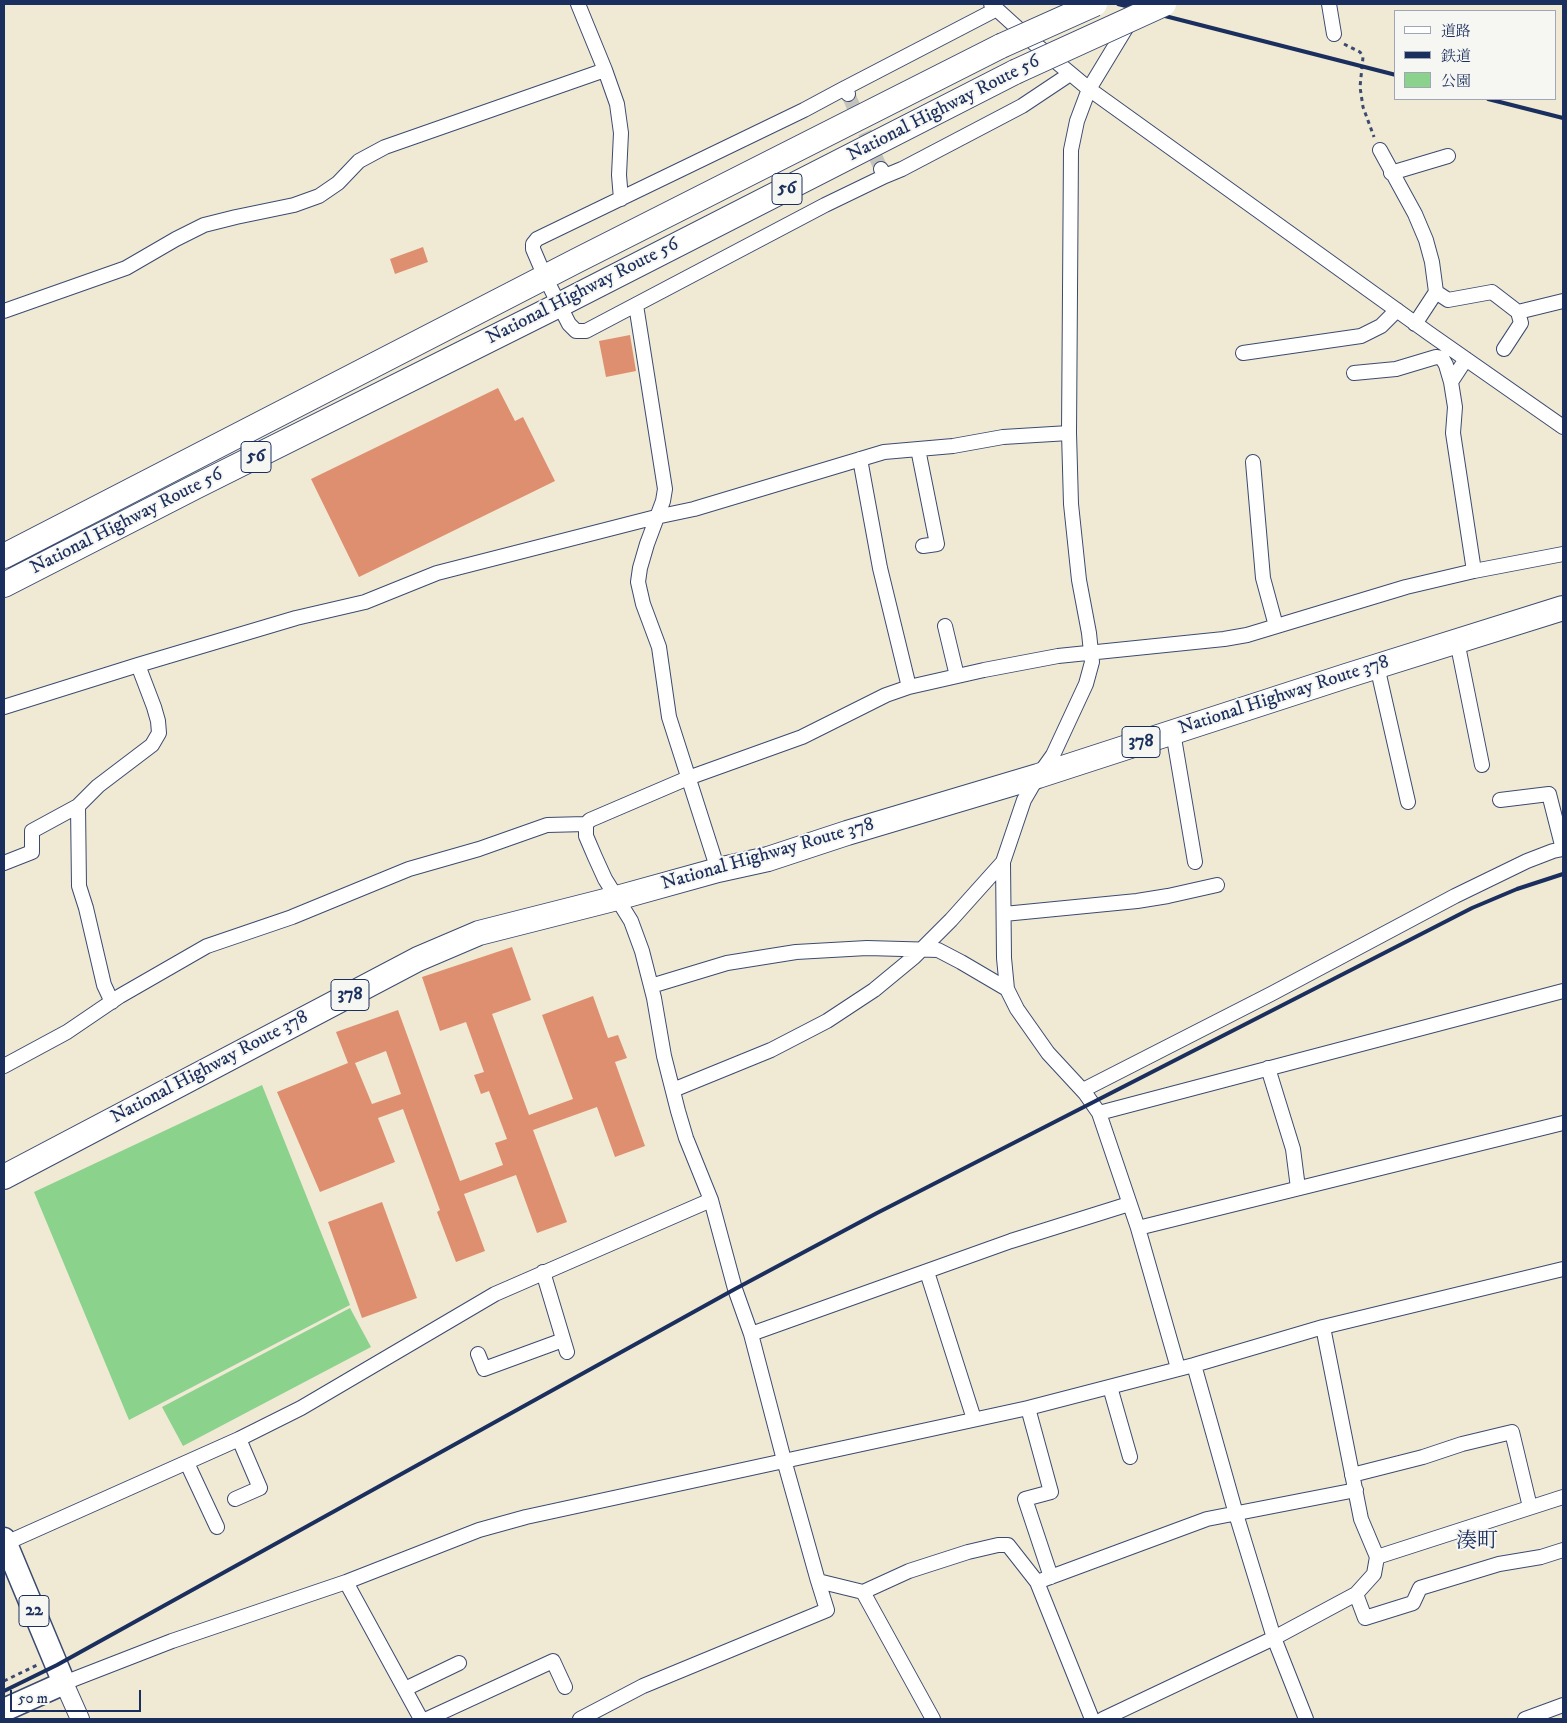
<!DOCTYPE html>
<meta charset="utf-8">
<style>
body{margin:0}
#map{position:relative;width:1567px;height:1723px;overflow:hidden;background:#f0e9d4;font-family:"IM FELL DW Pica","Noto Serif JP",serif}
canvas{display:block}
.frame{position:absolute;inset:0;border:5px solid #1b2f5e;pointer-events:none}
.legend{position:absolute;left:1394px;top:10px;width:162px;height:90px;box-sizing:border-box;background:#f6f6f2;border:1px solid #9ea6b7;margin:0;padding:6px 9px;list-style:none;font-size:15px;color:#1b2f5e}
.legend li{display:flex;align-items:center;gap:10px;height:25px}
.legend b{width:25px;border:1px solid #9ea6b7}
.scale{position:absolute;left:10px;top:1690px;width:131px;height:22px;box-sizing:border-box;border:2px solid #1b2f5e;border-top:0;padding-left:6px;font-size:15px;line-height:18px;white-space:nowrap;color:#1b2f5e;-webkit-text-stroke:4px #f6f6f2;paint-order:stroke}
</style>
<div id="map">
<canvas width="1567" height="1723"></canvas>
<div class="frame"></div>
<ul class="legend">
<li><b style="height:6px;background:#fff"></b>道路</li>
<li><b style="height:6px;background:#1b2f5e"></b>鉄道</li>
<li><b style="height:14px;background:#8bd28d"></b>公園</li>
</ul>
<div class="scale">50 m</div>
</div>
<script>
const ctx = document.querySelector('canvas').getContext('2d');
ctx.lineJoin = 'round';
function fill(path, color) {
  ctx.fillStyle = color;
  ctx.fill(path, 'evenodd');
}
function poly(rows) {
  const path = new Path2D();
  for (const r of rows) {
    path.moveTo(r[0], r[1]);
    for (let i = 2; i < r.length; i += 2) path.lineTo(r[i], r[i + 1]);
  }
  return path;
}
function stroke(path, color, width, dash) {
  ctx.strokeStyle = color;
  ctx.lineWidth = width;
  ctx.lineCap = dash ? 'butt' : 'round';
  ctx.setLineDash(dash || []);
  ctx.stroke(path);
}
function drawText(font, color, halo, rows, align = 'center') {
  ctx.font = font + ' "IM FELL DW Pica","Noto Serif JP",serif';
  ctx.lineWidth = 4;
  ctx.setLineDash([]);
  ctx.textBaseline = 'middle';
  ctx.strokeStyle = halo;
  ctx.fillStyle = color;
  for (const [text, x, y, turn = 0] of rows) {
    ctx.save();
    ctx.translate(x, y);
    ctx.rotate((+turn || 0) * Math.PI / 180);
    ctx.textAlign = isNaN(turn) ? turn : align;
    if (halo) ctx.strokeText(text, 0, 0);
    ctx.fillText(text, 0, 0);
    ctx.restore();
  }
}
fill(poly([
 [262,1085,350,1305,129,1420,34,1192],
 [350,1308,371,1347,183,1446,162,1407]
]), '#8bd28d');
fill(poly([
 [423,247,428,262,395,274,390,259],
 [630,335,636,371,606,377,599,341],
 [498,388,515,421,523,417,555,481,359,577,311,479],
 [512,947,531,1000,492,1014,529,1115,573,1099,542,1015,593,996,608,1038,618,1035,627,1058,615,1062,645,1146,615,1157,597,1107,533,1130,567,1222,537,1233,516,1175,464,1194,485,1251,456,1262,437,1212,440,1210,403,1109,378,1118,395,1162,320,1192,277,1092,348,1063,336,1032,398,1010,460,1181,503,1165,495,1143,507,1139,489,1091,481,1094,474,1075,484,1072,466,1022,440,1031,422,977],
 [386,1051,401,1094,372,1104,355,1063],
 [382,1202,417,1298,362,1318,328,1222]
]), '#de8f6f');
stroke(poly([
 [848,94,881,169]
]), '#c5c4bc', 14, [14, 7]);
const minor = poly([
 [578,4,605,70,617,104,621,133,619,175,621,199],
 [991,4,1035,44,1089,89,1430,334,1563,427],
 [1329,4,1334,34],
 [1129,23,1089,89,1077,121,1071,150,1069,433,1071,504,1079,580,1089,633,1092,662,1086,684,1053,755,1038,776,1024,800,1003,862,1004,958,1007,989,1017,1009,1048,1053,1085,1093,1099,1113,1138,1228,1178,1368],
 [845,88,997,9],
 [848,94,845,88,804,110,537,239,533,244,533,249,545,277,569,324,576,331,586,331,825,205,885,176,881,169],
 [1380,150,1415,214,1426,240,1432,262,1436,292,1415,324],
 [1391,173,1448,156],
 [885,176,902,169,1022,106,1070,74],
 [1436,292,1448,300,1492,292,1518,312,1521,323,1504,349],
 [636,305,665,489,663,501,647,544,640,568,638,582,643,604,659,647,669,717,718,870],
 [4,311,126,268,176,239,204,225,236,217,294,205,319,196,338,183,359,161,385,147,605,70],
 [1518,312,1563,301],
 [1243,353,1361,336,1381,326,1397,310],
 [1466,359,1451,382,1455,407,1453,433,1474,571],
 [1354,373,1396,369,1436,357,1442,358,1446,365,1451,382],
 [918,449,937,544,923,546],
 [860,459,880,568,909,687],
 [1253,462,1263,578,1276,626],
 [945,626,957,676],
 [1457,641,1482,765],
 [1377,666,1408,802],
 [4,707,138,665,296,618,365,602,437,573,656,517,694,509,884,452,953,446,1003,437,1069,433],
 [1173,732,1195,862],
 [1500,800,1549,794,1563,849],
 [4,863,32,852,32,831,78,806],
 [1004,914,1137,901,1168,896,1217,885],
 [651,986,727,963,796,952,867,948,938,950,961,962,1007,989],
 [112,1002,104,985,86,908,79,886,78,806,98,786,152,745,159,733,158,721,154,707,138,665],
 [4,1066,67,1032,120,996,207,946,292,917,409,869,479,849,547,825,586,824],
 [1268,1068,1293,1149,1298,1188],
 [673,1090,771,1050,827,1021,874,990,914,957,951,920,1003,862],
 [1083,1090,1271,994,1455,896,1527,861,1553,851,1563,849],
 [1099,1113,1563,991],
 [1138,1228,1563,1123],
 [543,1272,567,1352],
 [927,1272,974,1419],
 [751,1334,1011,1241,1129,1204],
 [478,1354,484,1369,563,1340],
 [1194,1365,1236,1514,1274,1638,1306,1719],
 [1110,1387,1130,1457],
 [1028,1408,1051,1492,1025,1499,1051,1577],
 [187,1463,217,1527],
 [1352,1475,1423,1457,1462,1444,1512,1432,1530,1507],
 [235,1499,260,1488,239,1439],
 [6,1543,239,1439,301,1408,495,1294,711,1200],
 [1377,1557,1563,1497],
 [346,1582,421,1719],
 [1037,1582,1207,1519,1356,1490],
 [863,1592,909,1571,968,1552,998,1545,1008,1545,1037,1582,1092,1719],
 [1356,1594,1365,1618,1413,1603,1420,1588,1499,1564,1541,1557,1563,1550],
 [64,1683,172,1641,346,1582,479,1530,526,1517,1028,1408,1194,1365,1323,1327,1563,1269],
 [405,1689,459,1663],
 [427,1719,553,1661,565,1687],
 [580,1719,643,1686,827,1610,818,1581],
 [933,1719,863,1592,818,1581,784,1460,751,1334,735,1289,711,1200,686,1138,678,1111,664,1056,654,998,642,951,631,921,605,879,595,857,586,836,586,824,590,820,688,778,802,737,886,695,909,687,984,670,1058,656,1224,639,1247,635,1406,587,1474,571,1563,554],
 [1103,1719,1274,1638,1356,1594,1374,1574,1377,1557,1361,1519,1323,1327],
 [1525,1719,1563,1705]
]);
const tertiary = poly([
 [64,1683,80,1719]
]);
const primary = poly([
 [4,1539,64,1683,4,1710]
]);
const trunk = poly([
 [4,556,576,261,1001,46],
 [4,585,195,487,559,305,1015,72],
 [4,1177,418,959,479,933,617,898,718,870,768,859,847,833,1038,776,1346,676,1563,608]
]);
stroke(minor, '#3b4b70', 16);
stroke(tertiary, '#3b4b70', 20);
stroke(primary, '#3b4b70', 25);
stroke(trunk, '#3b4b70', 26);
stroke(poly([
 [1344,44,1360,52,1363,57,1360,87,1363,107,1374,137],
 [4,1681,37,1665]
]), '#3b4b70', 3, [4, 4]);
stroke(minor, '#fff', 14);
stroke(tertiary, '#fff', 18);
stroke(primary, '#fff', 22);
stroke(trunk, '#fff', 24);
stroke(poly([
 [1118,4,1396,75],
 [1488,99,1563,118],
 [4,1691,57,1665,735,1289,877,1213,1472,908,1517,889,1563,874]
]), '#1b2f5e', 4);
const trunkBridge = poly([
 [1001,46,1095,4],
 [1015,72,1164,4]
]);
stroke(trunkBridge, '#3b4b70', 26, []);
stroke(trunkBridge, '#fff', 24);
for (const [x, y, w] of [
 [787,189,30],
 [256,457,30],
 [1141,742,38],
 [350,995,38],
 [34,1611,30]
]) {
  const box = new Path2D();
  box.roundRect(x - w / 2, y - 15.5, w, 31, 4);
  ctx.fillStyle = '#f6f6f2';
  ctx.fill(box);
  stroke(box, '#1b2f5e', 1);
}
drawText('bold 18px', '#1b2f5e', null, [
 ["56",787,189],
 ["56",256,457],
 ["378",1141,742],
 ["378",350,995],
 ["22",34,1611]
]);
drawText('19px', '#1b2f5e', '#f6f6f2', [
 ["National Highway Route 56",944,109,-27],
 ["National Highway Route 56",583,292,-27],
 ["National Highway Route 56",127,522,-27],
 ["National Highway Route 378",1284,696,-18],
 ["National Highway Route 378",768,855,-16],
 ["National Highway Route 378",210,1068,-28]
]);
drawText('21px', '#1b2f5e', '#f6f6f2', [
 ["湊町",1477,1543]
]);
</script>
